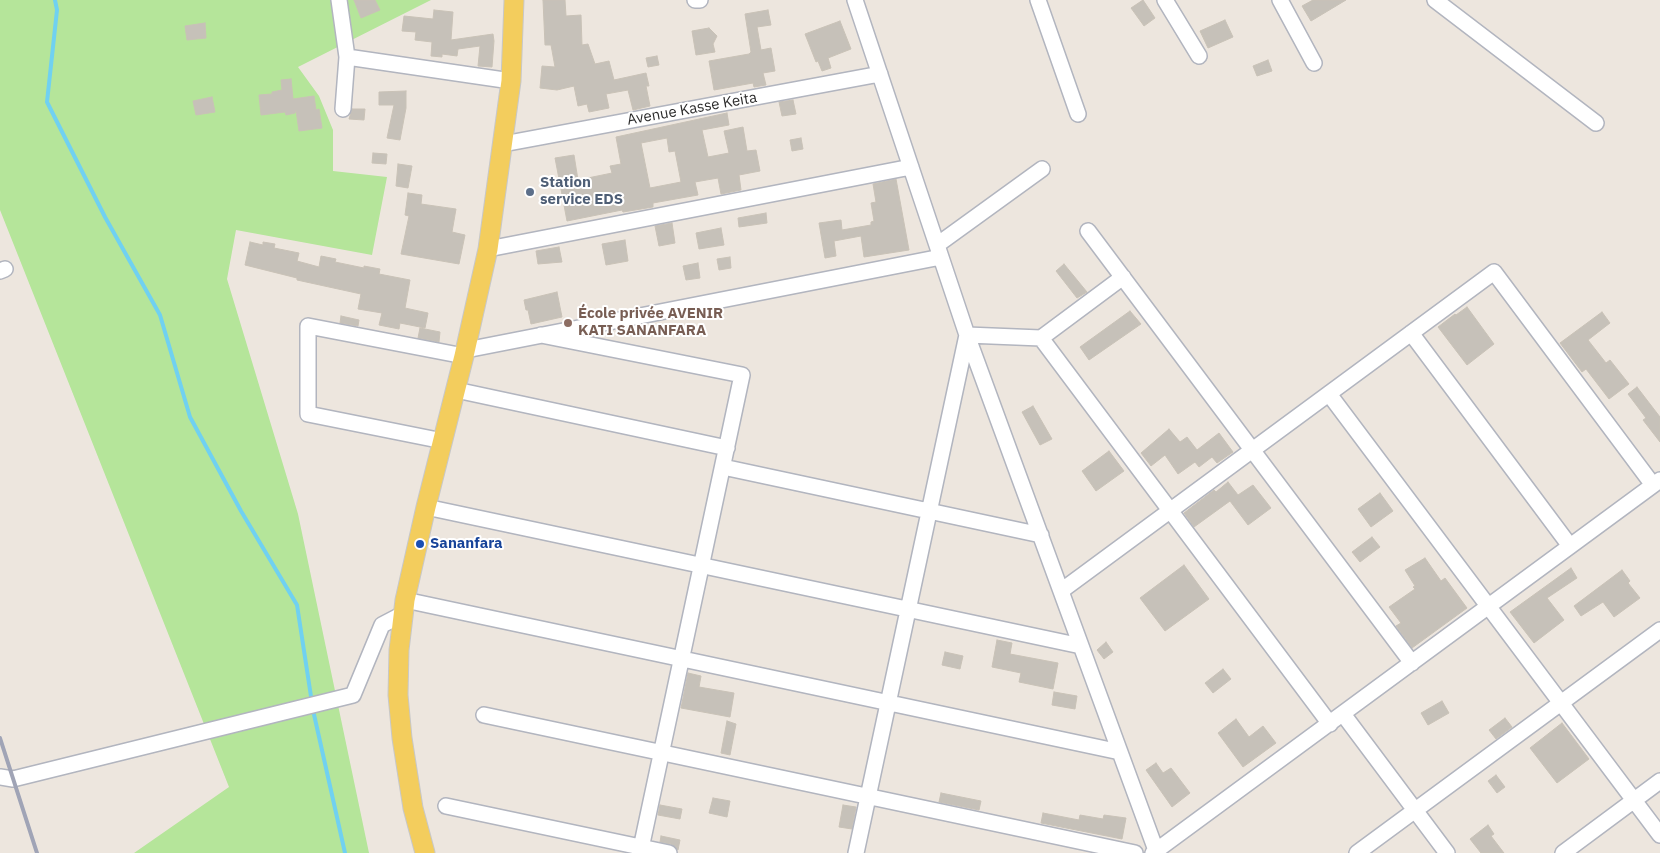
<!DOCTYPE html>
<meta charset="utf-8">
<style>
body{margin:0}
canvas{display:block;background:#ede6de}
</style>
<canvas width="1660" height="853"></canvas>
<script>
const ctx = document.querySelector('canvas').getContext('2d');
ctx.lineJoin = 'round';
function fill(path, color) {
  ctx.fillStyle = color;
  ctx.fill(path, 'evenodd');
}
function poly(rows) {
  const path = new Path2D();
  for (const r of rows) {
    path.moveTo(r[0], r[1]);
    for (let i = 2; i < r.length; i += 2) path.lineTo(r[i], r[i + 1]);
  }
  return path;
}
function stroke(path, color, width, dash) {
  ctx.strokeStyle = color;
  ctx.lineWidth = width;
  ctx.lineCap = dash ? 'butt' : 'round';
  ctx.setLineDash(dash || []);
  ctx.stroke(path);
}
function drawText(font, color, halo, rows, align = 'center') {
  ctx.font = font + ' "IBM Plex Sans",sans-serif';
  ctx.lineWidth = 4;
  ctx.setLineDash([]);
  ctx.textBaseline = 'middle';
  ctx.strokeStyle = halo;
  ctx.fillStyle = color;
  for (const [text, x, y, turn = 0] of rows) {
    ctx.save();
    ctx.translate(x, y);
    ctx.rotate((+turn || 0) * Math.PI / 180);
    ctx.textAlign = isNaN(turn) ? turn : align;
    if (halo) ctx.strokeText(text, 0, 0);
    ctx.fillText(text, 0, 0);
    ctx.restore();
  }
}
fill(poly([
 [0,0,431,0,298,67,319,96,333,130,333,171,387,177,372,255,236,230,227,279,298,514,369,853,134,853,229,787,0,210]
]), '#b5e59a');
stroke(poly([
 [55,0,57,10,47,102,105,217,160,315,190,417,241,511,297,605,312,703],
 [313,710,345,853]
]), '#70d1f1', 4);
const building = poly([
 [354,0,375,0,380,10,361,18,354,0],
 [543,0,565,0,566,16,581,15,582,45,588,44,595,64,609,61,614,80,646,73,649,86,646,86,650,106,633,110,628,90,606,94,609,108,589,112,587,104,578,106,574,86,557,90,540,88,542,66,555,67,551,45,545,45,543,0],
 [1143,0,1155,18,1144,26,1131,8,1143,0],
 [1313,0,1346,0,1311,21,1302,6,1313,0],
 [434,10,453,12,451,40,493,34,494,41,492,67,478,66,480,46,458,49,457,56,442,54,442,57,431,56,432,42,415,40,416,32,402,31,404,16,433,19,434,10],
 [768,10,771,25,757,27,761,50,771,48,775,71,763,73,766,85,754,87,753,83,714,90,709,61,749,54,751,52,745,14,768,10],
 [1225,20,1233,37,1208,48,1200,31,1225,20],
 [840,21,851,49,828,58,831,68,822,71,818,61,816,62,805,34,840,21],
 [205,23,206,38,187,40,185,26,205,23],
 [709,28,717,36,713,44,715,52,696,55,692,31,709,28],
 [657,56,659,65,648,67,646,58,657,56],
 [1268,60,1272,71,1257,76,1253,66,1268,60],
 [291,79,293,99,314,96,316,110,319,109,322,128,299,131,296,110,295,113,286,115,285,112,261,115,259,95,272,94,272,92,282,90,281,80,291,79],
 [406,91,406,108,400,140,387,138,394,105,379,105,379,92,406,91],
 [212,97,215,112,196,115,193,101,212,97],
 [793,100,796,114,782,116,779,102,793,100],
 [352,109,365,109,364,120,349,119,352,109],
 [727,113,729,125,702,130,708,157,729,153,724,131,743,127,747,151,756,150,760,171,739,175,741,190,721,194,718,178,695,182,698,195,653,203,653,207,623,212,622,210,567,221,555,158,574,155,578,180,612,173,610,166,621,164,616,137,727,113],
 [667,138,669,152,675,151,681,182,650,188,641,143,667,138],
 [801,138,803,149,792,151,790,140,801,138],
 [373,153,387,154,386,164,372,163,373,153],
 [398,164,412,166,408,188,396,186,398,164],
 [896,179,909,250,864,257,861,236,834,241,836,256,825,258,819,223,841,220,842,230,871,225,871,222,874,221,871,203,876,202,873,184,896,179],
 [408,193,422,195,421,204,456,209,452,232,465,235,459,264,401,254,409,216,405,215,408,193],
 [766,213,767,223,739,227,738,218,766,213],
 [672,223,675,243,659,246,655,226,672,223],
 [721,228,724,245,699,249,696,233,721,228],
 [625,240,628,261,606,265,602,244,625,240],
 [250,242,263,245,263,242,275,244,274,248,299,253,297,261,319,267,321,256,336,259,335,262,364,268,364,266,380,269,379,274,410,280,405,308,428,313,425,328,400,323,399,329,379,325,382,313,358,309,361,294,297,280,297,278,245,265,250,242],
 [559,247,562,262,538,264,536,251,559,247],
 [730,257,731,268,719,270,717,259,730,257],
 [698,263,700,278,686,280,683,266,698,263],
 [1064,264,1087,292,1077,298,1056,271,1064,264],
 [557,292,562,317,531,324,528,310,526,310,524,300,557,292],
 [1467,307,1494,344,1467,365,1438,327,1455,314,1456,315,1467,307],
 [1130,311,1141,324,1089,360,1080,347,1130,311],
 [1602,312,1610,323,1588,340,1606,363,1610,360,1629,384,1609,399,1586,369,1582,372,1560,343,1602,312],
 [341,316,359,320,358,326,340,323,341,316],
 [420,328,440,332,439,342,418,338,420,328],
 [1637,387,1660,417,1660,442,1643,420,1646,418,1628,394,1637,387],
 [1033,406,1052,439,1040,445,1022,412,1033,406],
 [1169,429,1180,442,1187,437,1197,450,1219,433,1233,452,1217,463,1212,457,1199,467,1195,462,1178,474,1165,455,1151,466,1141,453,1169,429],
 [1109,451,1124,471,1096,491,1082,471,1109,451],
 [1228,482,1238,495,1253,485,1271,508,1248,525,1230,501,1194,527,1184,513,1214,490,1216,492,1228,482],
 [1380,493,1393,511,1371,527,1358,509,1380,493],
 [1372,537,1380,547,1360,562,1352,552,1372,537],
 [1425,558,1441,581,1445,578,1467,608,1412,648,1396,626,1401,623,1389,607,1415,589,1413,587,1415,586,1405,570,1425,558],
 [1184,565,1209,599,1165,631,1140,598,1184,565],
 [1571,568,1577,578,1547,598,1564,620,1534,643,1510,612,1571,568],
 [1622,570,1630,581,1628,583,1640,598,1614,617,1603,602,1581,616,1574,606,1622,570],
 [997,640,1012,643,1010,654,1058,663,1053,689,1019,682,1021,673,992,667,997,640],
 [1106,642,1113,652,1104,659,1097,650,1106,642],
 [945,652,963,656,960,669,942,665,945,652],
 [1223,669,1231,679,1213,693,1205,683,1223,669],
 [688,673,701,676,699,687,734,693,730,717,681,708,688,673],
 [1054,692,1077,696,1075,709,1052,705,1054,692],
 [1442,701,1449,713,1428,725,1421,713,1442,701],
 [1505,718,1512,727,1496,739,1489,730,1505,718],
 [1236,719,1249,737,1263,726,1276,743,1243,767,1218,733,1236,719],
 [727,721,736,724,730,755,721,753,727,721],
 [1562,723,1589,759,1557,783,1530,748,1562,723],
 [1156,763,1163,773,1171,768,1190,793,1172,807,1146,770,1156,763],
 [1496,775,1505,787,1497,793,1488,781,1496,775],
 [941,793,981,801,979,810,939,802,941,793],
 [713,798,730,801,727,817,709,813,713,798],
 [660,805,682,809,680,819,658,815,660,805],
 [843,805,856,807,852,829,839,827,843,805],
 [1043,813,1079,820,1080,815,1103,819,1104,815,1126,818,1122,839,1041,823,1043,813],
 [1488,825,1494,834,1491,836,1504,853,1481,853,1470,839,1488,825],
 [661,836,680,840,678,850,671,844,660,842,661,836]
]);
fill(building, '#c6c1b9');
stroke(building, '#c9c2b7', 1);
const minor = poly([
 [339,0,347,57,343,109],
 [695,0,700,0],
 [855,0,967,335,1157,853],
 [1038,0,1078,114],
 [1165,0,1199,56],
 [1280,0,1314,63],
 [1435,0,1596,123],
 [347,57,511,81],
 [503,144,880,74],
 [1088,231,1412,663],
 [937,245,1042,169],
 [488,249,911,167],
 [0,271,5,269],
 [1411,333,1570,546],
 [541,335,742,375,640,853],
 [967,335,1041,338,1123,277],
 [1041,338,1330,724],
 [466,350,941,257],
 [456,390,727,448],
 [1329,394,1660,835],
 [443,441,308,414,308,326,464,356],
 [723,467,1041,535],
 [426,507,1081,646],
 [1061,591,1494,272,1653,485],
 [405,600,1120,752],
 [1343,714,1447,853],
 [484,715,1135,853],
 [0,777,13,779,353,695,382,625,403,614],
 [446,806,669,853],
 [856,853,967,335],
 [1153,853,1660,480],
 [1357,853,1660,630],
 [1563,853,1660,781]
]);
const major = poly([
 [425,853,413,808,402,738,398,695,399,650,405,600,426,507,464,356,488,249,511,81,514,0]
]);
stroke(minor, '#b2b5bf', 18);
stroke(major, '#c8c8c8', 21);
stroke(minor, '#fff', 15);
stroke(major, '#f3cd5d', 19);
stroke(poly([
 [0,738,37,853]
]), '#a0a4b6', 4);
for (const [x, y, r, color] of [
 [530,192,5,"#5c6f8a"],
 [568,323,5,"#8d6e63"],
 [420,544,5,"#1a4fb4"]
]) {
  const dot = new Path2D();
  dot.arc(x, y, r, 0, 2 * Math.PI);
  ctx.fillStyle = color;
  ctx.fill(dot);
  stroke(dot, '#fff', 2);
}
drawText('15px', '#2c2c2c', '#fff', [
 ["Avenue Kasse Keita",692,109,-10]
]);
drawText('bold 15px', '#4e5e75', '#fff', [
 ["Station",540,183],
 ["service EDS",540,200]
], 'left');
drawText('bold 15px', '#785e54', '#fff', [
 ["École privée AVENIR",578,314],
 ["KATI SANANFARA",578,331]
], 'left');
drawText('bold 15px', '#164399', '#fff', [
 ["Sananfara",430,544]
], 'left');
</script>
